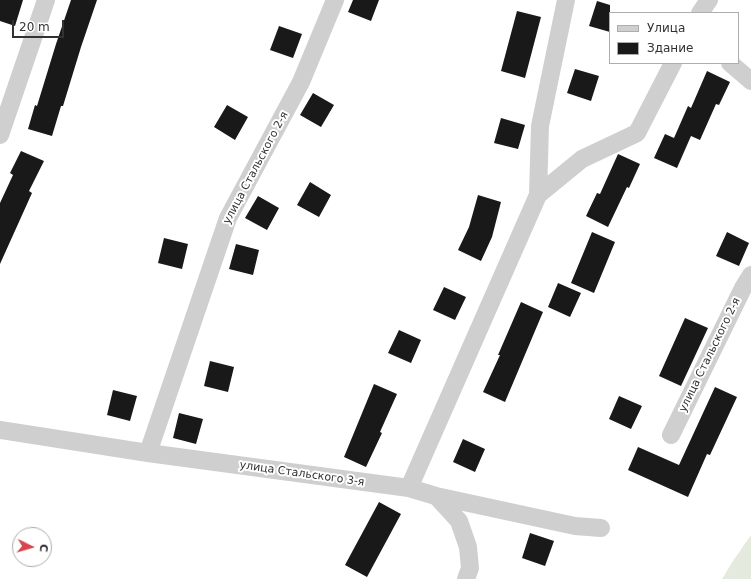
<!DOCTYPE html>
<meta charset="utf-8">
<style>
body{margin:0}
#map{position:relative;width:751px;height:579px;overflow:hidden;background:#fff;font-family:"DejaVu Sans",sans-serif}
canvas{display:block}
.legend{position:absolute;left:609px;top:12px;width:130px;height:52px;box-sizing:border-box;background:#fff;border:1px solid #adadad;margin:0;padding:5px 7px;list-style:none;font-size:12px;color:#323232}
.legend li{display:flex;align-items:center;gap:8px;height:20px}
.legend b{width:20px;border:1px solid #adadad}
.north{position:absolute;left:12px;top:527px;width:40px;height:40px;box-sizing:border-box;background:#fff;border:1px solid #adadad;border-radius:50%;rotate:95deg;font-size:11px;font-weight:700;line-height:16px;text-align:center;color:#323232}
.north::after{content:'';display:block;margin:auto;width:14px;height:18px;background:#d84551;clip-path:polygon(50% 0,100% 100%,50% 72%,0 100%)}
.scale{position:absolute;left:12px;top:20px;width:52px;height:18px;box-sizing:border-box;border:2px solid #323232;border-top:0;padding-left:5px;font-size:12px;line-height:14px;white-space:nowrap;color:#323232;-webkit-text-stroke:3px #fff;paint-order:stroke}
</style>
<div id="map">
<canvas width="751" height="579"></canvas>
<ul class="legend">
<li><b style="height:5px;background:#cfcfcf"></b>Улица</li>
<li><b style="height:11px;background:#191919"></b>Здание</li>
</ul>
<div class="north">С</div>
<div class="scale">20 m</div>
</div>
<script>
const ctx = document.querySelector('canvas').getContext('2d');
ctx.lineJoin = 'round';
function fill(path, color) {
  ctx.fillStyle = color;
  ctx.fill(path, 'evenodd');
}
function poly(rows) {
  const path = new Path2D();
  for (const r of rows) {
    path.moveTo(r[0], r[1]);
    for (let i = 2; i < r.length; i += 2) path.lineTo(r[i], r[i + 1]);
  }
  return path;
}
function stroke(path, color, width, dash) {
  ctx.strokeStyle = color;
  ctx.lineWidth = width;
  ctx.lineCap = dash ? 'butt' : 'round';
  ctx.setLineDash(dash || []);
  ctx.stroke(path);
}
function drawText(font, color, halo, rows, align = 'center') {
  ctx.font = font + ' "DejaVu Sans",sans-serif';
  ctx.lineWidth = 4;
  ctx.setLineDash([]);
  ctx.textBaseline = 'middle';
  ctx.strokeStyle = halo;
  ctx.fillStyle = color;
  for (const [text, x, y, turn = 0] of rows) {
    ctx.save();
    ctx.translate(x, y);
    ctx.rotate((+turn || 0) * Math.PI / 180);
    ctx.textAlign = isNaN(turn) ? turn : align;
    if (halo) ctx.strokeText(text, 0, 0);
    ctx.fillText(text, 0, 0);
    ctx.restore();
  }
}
fill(poly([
 [751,535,751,579,722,579,733,561]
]), '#e5eade');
fill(poly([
 [0,0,23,0,15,26,0,21],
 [71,0,97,0,81,47,63,106,61,106,52,136,28,129,35,105,37,106,56,44],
 [353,0,379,0,371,21,348,12],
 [597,1,610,5,610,32,589,26],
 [517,11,541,17,525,78,501,71],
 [279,26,302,34,293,58,270,50],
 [575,69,599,76,591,101,567,93],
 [707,71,730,82,719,105,716,104,700,140,691,136,677,168,654,158,665,134,674,138,688,106,691,108],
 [313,93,334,105,321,127,300,115],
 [227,105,248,117,235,140,214,127],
 [501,118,525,125,518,149,494,143],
 [21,151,44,161,29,191,32,193,0,264,0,203,13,175,10,173],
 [618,154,640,164,629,188,627,187,608,227,586,216,597,193,600,194],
 [310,182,331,195,319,217,297,205],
 [478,195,501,202,492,237,481,261,458,250,469,227],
 [258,196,279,208,267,230,245,218],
 [592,232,615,242,594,293,571,283],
 [727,232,749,243,739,266,716,256],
 [164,238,188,244,182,269,158,263],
 [236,244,259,250,253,275,229,269],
 [558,283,581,293,570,317,548,307],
 [444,287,466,297,455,320,433,310],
 [521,302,543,312,505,402,483,392,500,355,498,355],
 [685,318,708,328,681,386,659,376],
 [399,330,421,340,411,363,388,353],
 [210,361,234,367,228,392,204,386],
 [374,384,397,394,380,432,382,433,366,467,344,457],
 [715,387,737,397,710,455,707,454,688,497,628,470,638,447,679,465],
 [113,390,137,396,130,421,107,415],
 [619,396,642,406,631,429,609,419],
 [179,413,203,419,196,444,173,438],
 [463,439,485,449,475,472,453,462],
 [379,502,401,514,367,577,345,565],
 [530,533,554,541,545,566,522,558]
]), '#191919');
stroke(poly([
 [700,13,709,0],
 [730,63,751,81],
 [0,135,46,0],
 [538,195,582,159,637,133,673,63],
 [0,430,148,453,409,488,436,496,575,526,601,528],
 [671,435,743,288,751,275],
 [148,453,228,218,301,82,335,0],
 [409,488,538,195,540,126,566,0],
 [436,496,459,521,468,547,470,568,466,579]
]), '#cfcfcf', 18);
drawText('11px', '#323232', '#fff', [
 ["улица Стальского 2-я",256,168,-62],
 ["улица Стальского 2-я",710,355,-64],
 ["улица Стальского 3-я",302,474,8]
]);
</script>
